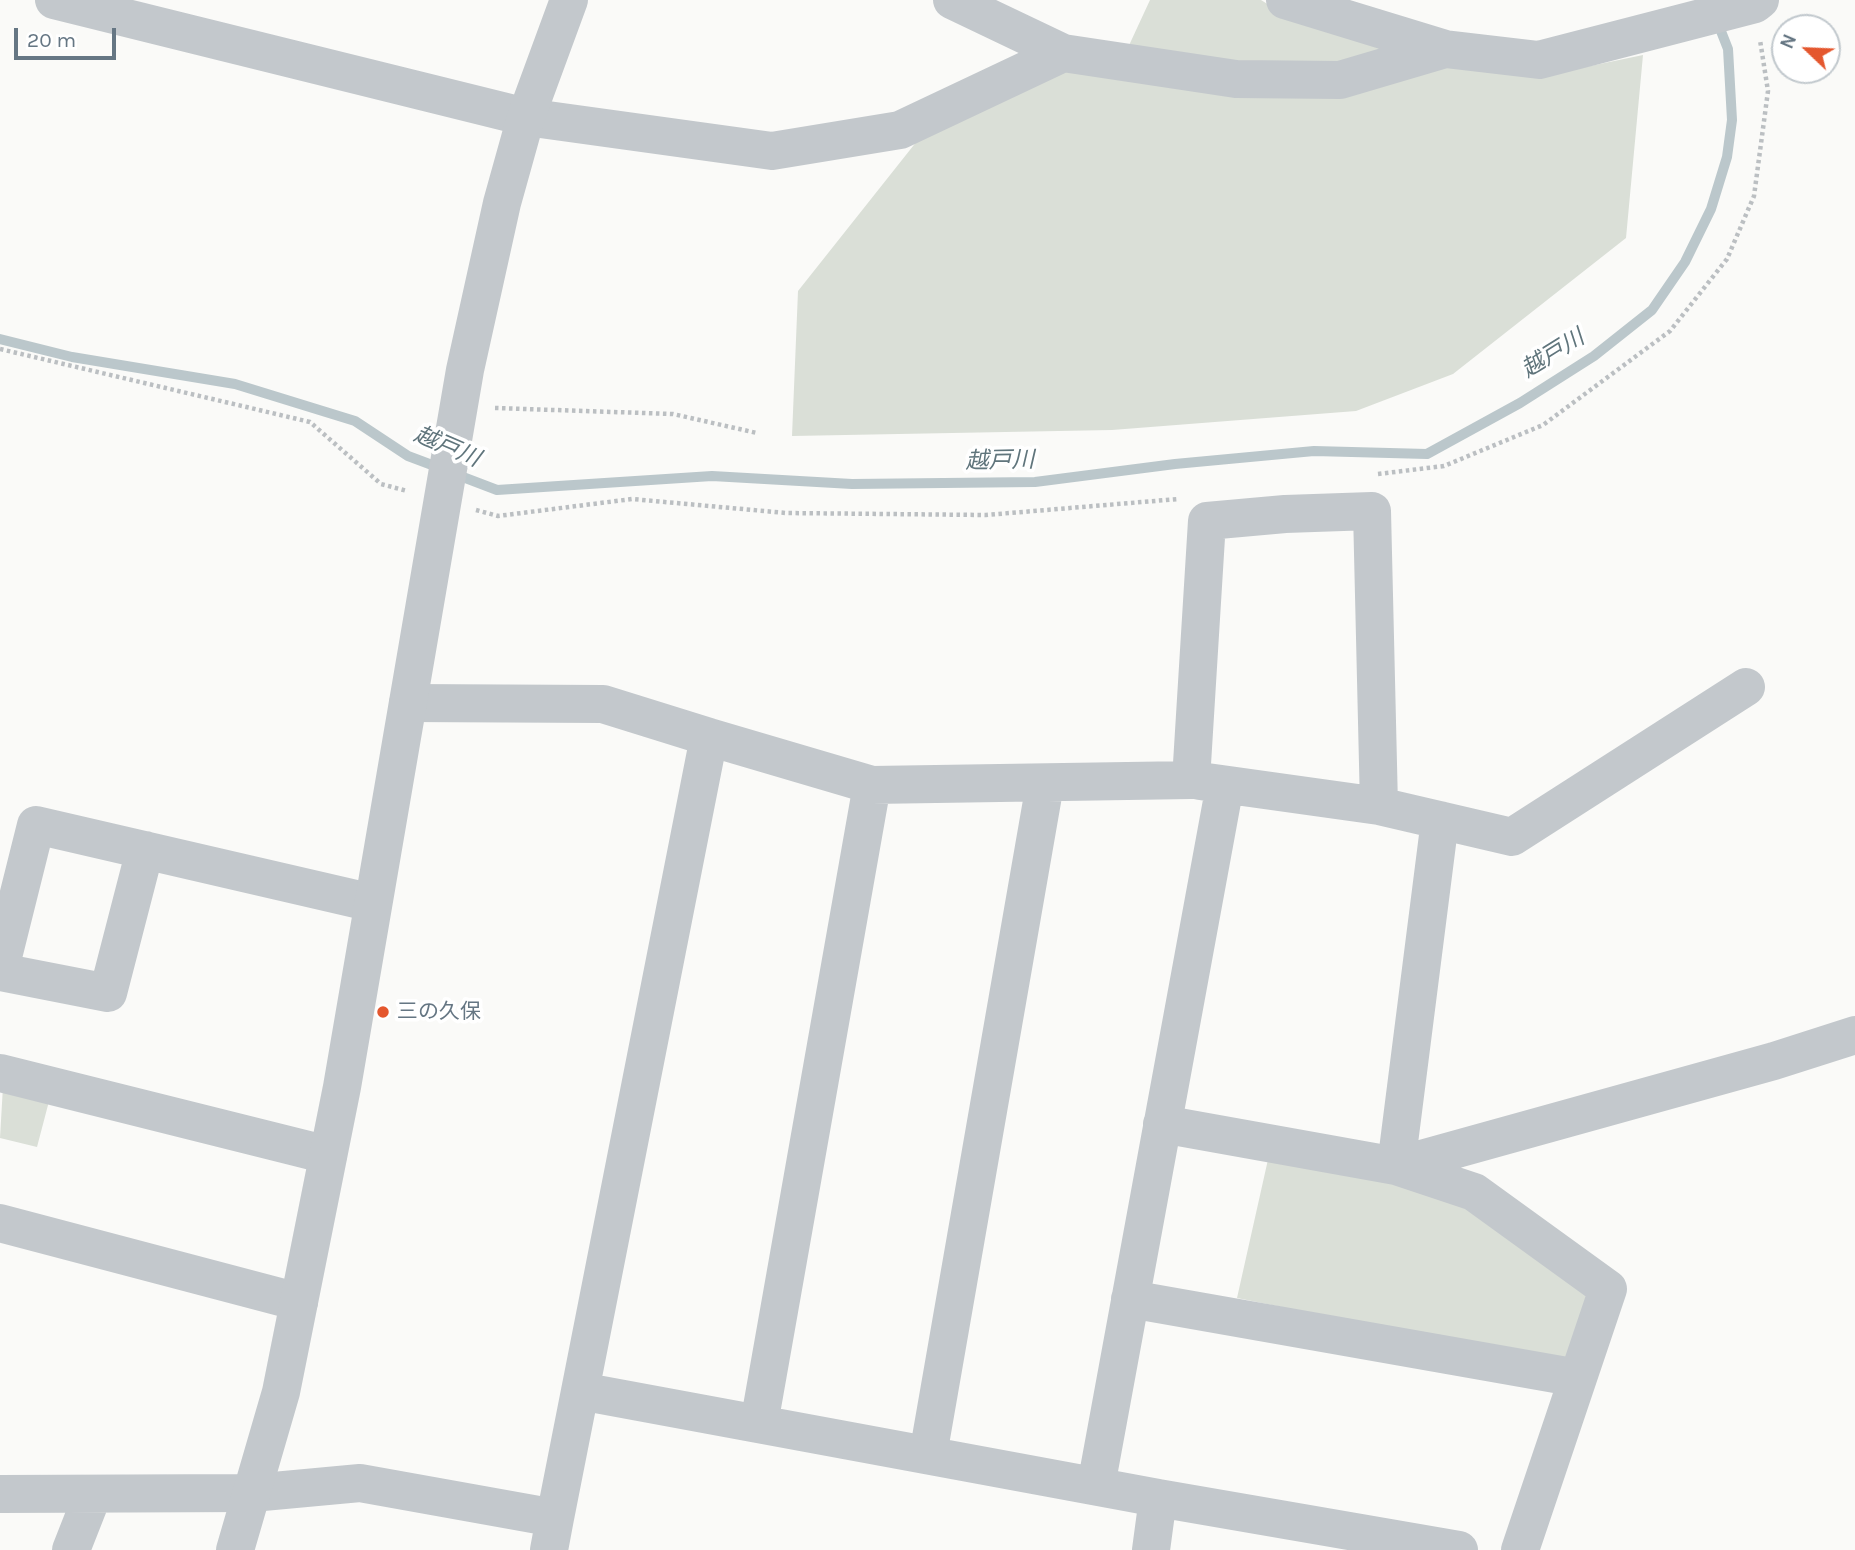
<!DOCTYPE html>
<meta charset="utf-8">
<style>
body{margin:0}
#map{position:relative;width:1855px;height:1550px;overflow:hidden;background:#fafaf8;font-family:Karla,sans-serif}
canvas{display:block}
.north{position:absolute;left:1771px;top:14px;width:70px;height:70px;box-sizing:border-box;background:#fff;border:2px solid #c1c8cd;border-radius:50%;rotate:293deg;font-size:19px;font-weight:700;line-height:28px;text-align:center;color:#657683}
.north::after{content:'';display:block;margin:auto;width:24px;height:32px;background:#e4572e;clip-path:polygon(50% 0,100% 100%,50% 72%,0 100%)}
.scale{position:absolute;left:14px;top:28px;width:102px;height:32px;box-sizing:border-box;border:4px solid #657683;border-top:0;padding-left:9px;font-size:21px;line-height:24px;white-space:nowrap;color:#657683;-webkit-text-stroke:5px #fff;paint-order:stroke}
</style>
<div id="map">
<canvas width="1855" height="1550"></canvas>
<div class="north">N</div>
<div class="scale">20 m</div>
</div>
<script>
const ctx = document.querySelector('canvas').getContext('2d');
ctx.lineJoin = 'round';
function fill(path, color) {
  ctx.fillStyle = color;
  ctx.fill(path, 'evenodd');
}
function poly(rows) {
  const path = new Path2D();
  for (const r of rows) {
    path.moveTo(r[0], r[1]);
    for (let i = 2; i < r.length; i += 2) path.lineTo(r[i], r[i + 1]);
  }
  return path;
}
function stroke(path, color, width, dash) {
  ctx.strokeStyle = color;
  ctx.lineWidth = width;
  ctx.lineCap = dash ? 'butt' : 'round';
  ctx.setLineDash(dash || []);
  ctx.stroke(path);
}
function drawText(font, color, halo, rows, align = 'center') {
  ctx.font = font + ' Karla,"Noto Sans JP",sans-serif';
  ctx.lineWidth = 7;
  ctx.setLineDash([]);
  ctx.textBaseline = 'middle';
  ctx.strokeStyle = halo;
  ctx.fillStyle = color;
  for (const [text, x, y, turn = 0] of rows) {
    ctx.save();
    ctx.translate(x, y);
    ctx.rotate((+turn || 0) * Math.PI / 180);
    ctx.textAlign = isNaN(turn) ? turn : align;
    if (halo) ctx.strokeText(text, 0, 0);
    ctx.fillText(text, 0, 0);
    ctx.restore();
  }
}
fill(poly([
 [1150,0,1261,0,1285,15,1547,75,1643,55,1626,238,1453,374,1356,411,1112,430,792,436,798,291,944,107,1125,54],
 [3,1086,53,1086,37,1147,0,1138],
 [1269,1155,1474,1192,1596,1276,1575,1366,1237,1298]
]), '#dadfd7');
stroke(poly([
 [0,339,72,357,235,384,355,421,408,456,440,468],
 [455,474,497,490,712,476,852,484,1035,482,1175,464,1314,451,1427,454,1520,403,1594,356,1652,310,1685,262,1711,209,1727,157,1732,120,1728,49,1717,21]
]), '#bbc7cb', 10);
stroke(poly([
 [0,349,310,422,381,484,407,491],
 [495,408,673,414,757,433],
 [1378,474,1444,466,1543,425,1670,331,1727,259,1754,196,1768,91,1760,40],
 [476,510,498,516,632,499,786,513,986,515,1178,499]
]), '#bbbfc2', 4.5, [3.5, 3.5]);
stroke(poly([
 [54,0,526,117,772,151,900,130,1063,53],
 [952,0,1063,53,1236,79,1340,80,1445,49],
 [1285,0,1445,49,1539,60,1755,4,1760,0],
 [709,737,872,785,1191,780,1207,521,1285,514,1372,511,1379,806,1512,837,1746,687],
 [1200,781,1379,806],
 [1440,820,1396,1166,1774,1061,1855,1035],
 [0,969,36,825,373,903],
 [0,972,108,993,145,850],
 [0,1073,328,1155],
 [1162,1124,1396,1166,1474,1192,1608,1289,1520,1550],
 [0,1223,299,1302],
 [1130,1299,1578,1378],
 [580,1391,1158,1498,1151,1550],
 [759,1424,872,785],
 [928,1455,1045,784],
 [1096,1486,1225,785],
 [0,1494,252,1493,360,1483,555,1518,709,737,603,704,408,703],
 [1158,1498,1459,1550],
 [71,1550,93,1494],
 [549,1550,555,1518]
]), '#c3c8cc', 38);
stroke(poly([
 [235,1550,281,1392,342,1087,465,370,502,203,526,117,569,0]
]), '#c3c8cc', 38);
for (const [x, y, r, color] of [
 [383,1012,7,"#e4572e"]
]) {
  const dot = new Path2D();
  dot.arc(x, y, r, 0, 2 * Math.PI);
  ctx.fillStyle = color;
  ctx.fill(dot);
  stroke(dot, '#fff', 2.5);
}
drawText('21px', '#657683', '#fff', [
 ["三の久保",397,1012]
], 'left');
drawText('italic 23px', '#60757c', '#fff', [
 ["越戸川",1553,354,-32],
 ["越戸川",447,447,23],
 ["越戸川",1000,461,-1]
]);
</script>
